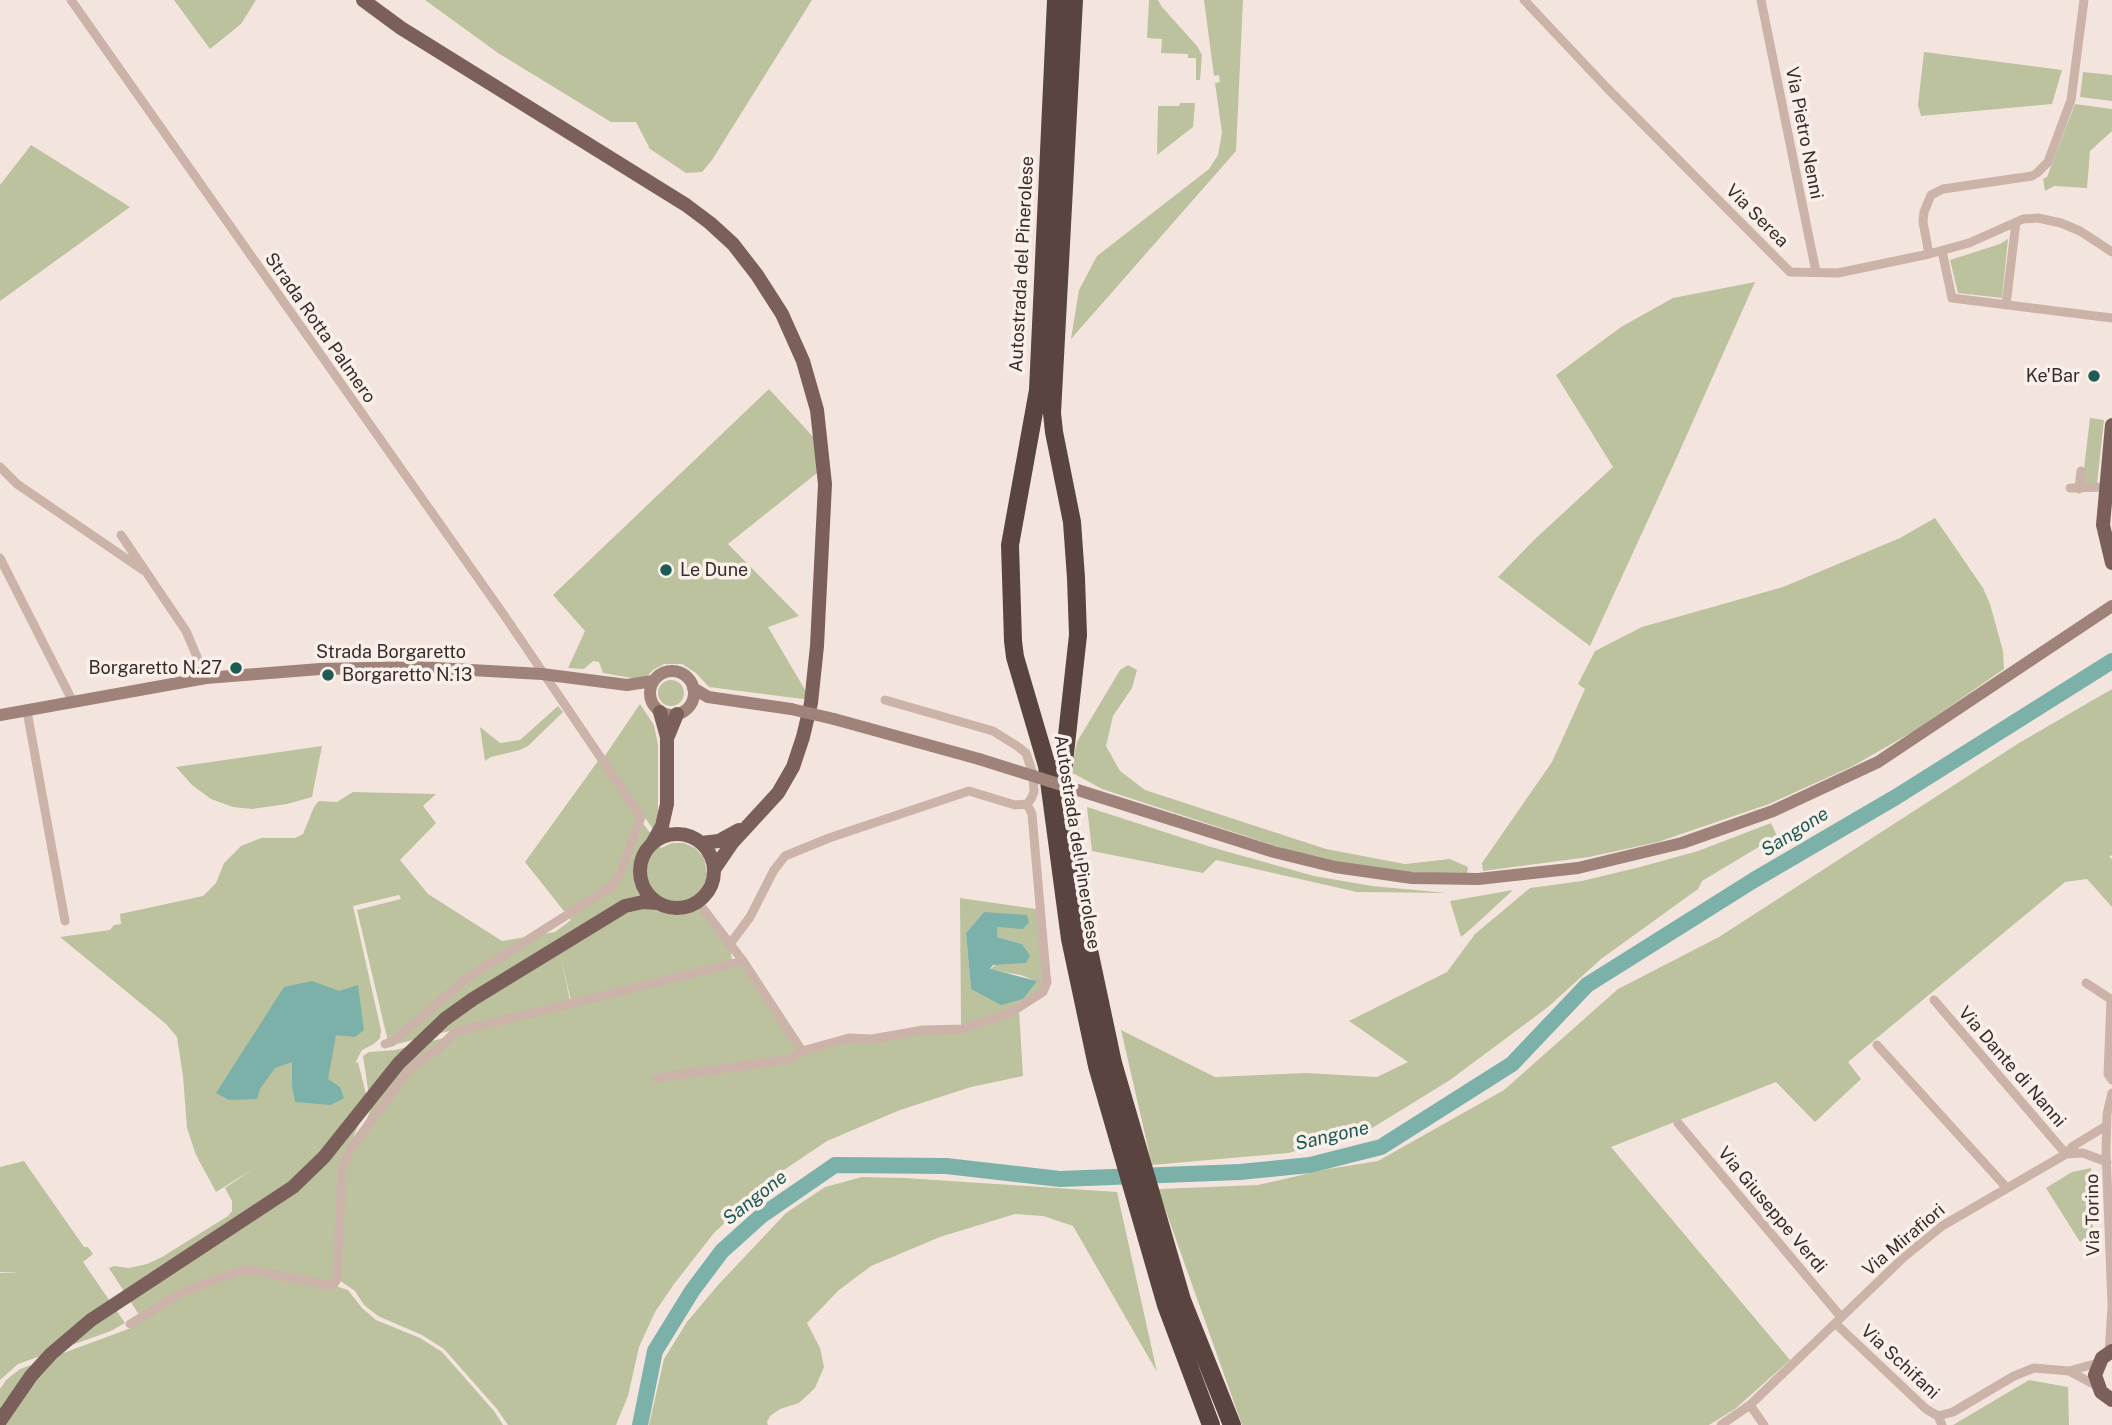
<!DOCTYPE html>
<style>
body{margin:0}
canvas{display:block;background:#f3e5de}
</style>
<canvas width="2112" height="1425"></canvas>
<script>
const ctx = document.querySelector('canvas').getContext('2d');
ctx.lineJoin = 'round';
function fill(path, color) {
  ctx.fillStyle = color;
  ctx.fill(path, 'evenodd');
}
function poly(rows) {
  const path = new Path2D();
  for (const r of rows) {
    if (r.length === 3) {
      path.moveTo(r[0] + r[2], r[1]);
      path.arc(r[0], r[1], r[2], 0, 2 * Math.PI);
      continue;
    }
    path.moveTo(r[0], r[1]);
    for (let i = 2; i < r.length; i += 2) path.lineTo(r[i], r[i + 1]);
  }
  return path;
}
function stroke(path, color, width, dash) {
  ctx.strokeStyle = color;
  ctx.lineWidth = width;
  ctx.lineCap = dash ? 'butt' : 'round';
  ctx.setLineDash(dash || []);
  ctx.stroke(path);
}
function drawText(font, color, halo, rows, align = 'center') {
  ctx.font = font + ' "Public Sans",sans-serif';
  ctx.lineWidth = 7;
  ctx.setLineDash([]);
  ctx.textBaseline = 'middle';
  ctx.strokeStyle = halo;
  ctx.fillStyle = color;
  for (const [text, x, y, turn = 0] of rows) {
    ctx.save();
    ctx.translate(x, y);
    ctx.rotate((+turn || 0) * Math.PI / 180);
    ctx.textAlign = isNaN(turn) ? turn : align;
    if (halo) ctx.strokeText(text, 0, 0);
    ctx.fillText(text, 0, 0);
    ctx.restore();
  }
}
fill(poly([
 [174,0,256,0,241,24,210,49],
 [425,0,812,0,712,160,702,172,686,173,650,149,636,122,611,122,498,53],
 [1149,0,1158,0,1162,7,1197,46,1202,55,1200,80,1196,80,1196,58,1188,58,1188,54,1161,53,1162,39,1147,38],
 [1204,0,1243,0,1236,151,1071,339,1079,290,1097,256,1209,169,1218,155,1222,133,1215,83,1220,82,1219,75,1214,76],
 [1924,52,2062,70,2052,104,1921,116,1918,105],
 [2083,72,2112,75,2112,101,2080,97],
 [1180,103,1195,103,1193,127,1157,155,1158,106,1179,106],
 [2075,104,2112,109,2112,131,2090,151,2087,188,2054,186,2045,191,2043,179,2047,177],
 [31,145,130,207,0,301,0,185],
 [2008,239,2002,298,1958,293,1950,260,2000,244],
 [1755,282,1677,457,1590,646,1498,577,1535,539,1613,467,1556,375,1621,327,1673,298],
 [769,389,817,441,817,473,728,544,799,616,768,627,811,700,709,687,696,673,682,664,664,664,653,670,644,680,603,673,599,662,593,661,584,669,568,668,585,631,553,595],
 [2090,418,2104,420,2097,484,2082,486],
 [1935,518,1983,588,1990,604,2003,651,2004,669,1914,731,1853,766,1769,804,1658,842,1589,857,1483,871,1482,863,1552,762,1585,689,1578,684,1595,651,1642,627,1783,587,1900,538],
 [1128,665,1137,670,1132,688,1113,716,1106,746,1120,771,1145,790,1326,849,1405,864,1450,859,1468,867,1467,874,1405,872,1338,863,1285,849,1102,789,1071,772,1077,742,1120,670],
 [671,693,13],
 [2112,689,2112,855,2109,857,2112,859,2112,907,2087,879,2065,882,1848,1062,1861,1079,1815,1122,1776,1082,1611,1147,1790,1360,1735,1409,1709,1425,1242,1425,1158,1189,1258,1185,1328,1169,1378,1161,1504,1090,1618,989,1719,937,2019,743],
 [640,704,654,725,658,745,658,821,654,831,604,757],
 [558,706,563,712,528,746,520,750,491,757,485,761,480,727,500,743,520,740],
 [322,746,312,797,287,804,252,809,233,807,211,799,192,785,176,767],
 [598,761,661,848,672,843,684,843,695,848,704,857,707,875,703,887,696,896,730,944,732,961,571,1001,561,959,570,1001,389,1046,357,910,401,899,399,895,353,906,381,1030,380,1038,374,1044,362,1050,355,1063,358,1062,368,1102,345,1157,334,1278,332,1282,252,1267,139,1315,109,1268,114,1266,129,1268,147,1264,162,1257,228,1216,232,1211,232,1201,225,1188,253,1169,216,1192,196,1155,187,1128,183,1076,177,1037,166,1024,60,937,110,930,114,925,121,924,120,914,203,896,216,883,224,863,241,846,261,838,295,838,303,834,314,807,319,801,337,802,353,792,436,794,423,806,436,823,400,860,428,894,502,941,555,932,571,920,525,862],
 [1087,807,1211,847,1314,876,1372,886,1447,893,1357,892,1216,860,1203,873,1092,851],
 [1771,823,1777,836,1702,881,1698,889,1601,959,1548,1007,1450,1080,1364,1133,1288,1153,1152,1165,1121,1030,1215,1077,1306,1073,1377,1077,1408,1062,1349,1021,1447,972,1475,934,1530,888,1582,881,1640,867,1698,851],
 [1513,890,1473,927,1461,937,1450,901],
 [960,898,1036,909,1044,975,1042,987,1036,995,995,1017,961,1026],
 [984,912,997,927,997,937,1022,944,989,970,1021,975,1036,981,971,989,966,933],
 [742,965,805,1052,839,1040,962,1030,1019,1010,1023,1076,971,1087,900,1110,827,1141,772,1178,714,1233,674,1284,655,1312,639,1347,628,1396,616,1425,508,1425,497,1409,444,1349,422,1335,378,1316,364,1305,355,1291,339,1280,345,1168,371,1109,363,1056,369,1052,395,1050],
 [24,1161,84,1247,88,1247,93,1254,83,1262,125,1323,111,1331,18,1364,0,1380,0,1273,20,1273,0,1272,0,1167],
 [2091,1168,2093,1235,2080,1242,2046,1188,2072,1172],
 [862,1177,905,1178,1117,1192,1157,1372,1073,1226,1043,1216,1015,1214,940,1237,871,1266,839,1290,807,1323,820,1348,824,1367,815,1388,799,1403,780,1409,770,1416,767,1422,768,1425,649,1425,664,1359,687,1322,718,1285,786,1213,825,1187],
 [251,1273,336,1286,348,1290,362,1308,376,1320,420,1338,442,1352,494,1411,503,1425,0,1425,0,1389,6,1380,20,1369,131,1328,184,1295,218,1280],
 [2029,1380,2068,1387,2069,1425,1953,1425]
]), '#bcc29d');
fill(poly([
 [984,912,1027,915,1029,922,1023,929,997,927,997,937,1022,944,1030,956,1026,963,993,965,990,969,1037,981,1023,999,1001,1005,971,989,966,933],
 [312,981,339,991,358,985,364,1030,355,1037,336,1035,328,1079,340,1087,344,1098,331,1105,295,1102,292,1086,292,1062,275,1068,260,1089,257,1099,229,1100,216,1093,284,987]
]), '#7cb1aa');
stroke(poly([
 [640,1425,655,1351,692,1291,722,1251,761,1216,835,1165,946,1166,1060,1179,1240,1172,1310,1165,1381,1147,1512,1064,1587,985,1754,880,1896,797,2112,661]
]), '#7cb1aa', 16);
stroke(poly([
 [71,0,504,615,641,817,619,876,611,887,466,979,392,1042,385,1044],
 [1524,0,1607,88,1790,272,1838,273,1929,254,1969,243,2023,219,2038,218,2061,223,2080,231,2112,252],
 [1761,0,1816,272],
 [1942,251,1952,298,2112,318],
 [1929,254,1923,222,1924,212,1931,195,1943,189,2032,176,2037,173,2048,162,2071,100,2084,0],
 [2006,305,2016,222],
 [0,467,17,484,143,570],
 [2070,488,2106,487],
 [2079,489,2081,471],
 [121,535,186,631,206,678],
 [0,558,73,702],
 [27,711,65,921],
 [730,944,750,917,774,870,785,856,829,838,969,791,1015,805,1027,804,1031,799,1034,792,1033,774,1026,753,1017,746,993,731,885,700],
 [2086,983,2112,1000],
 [1934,1000,2066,1154],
 [2111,1000,2108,1074,2112,1080],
 [1877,1045,2006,1187],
 [802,1051,849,1038,872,1039,923,1030,962,1029,1010,1013,1043,992,1047,982,1046,975,1032,814,1027,804],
 [657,1078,790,1059,802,1051,743,961,698,902],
 [2112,1093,2107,1114,2106,1151,2112,1304],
 [1678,1123,1841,1317],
 [2066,1154,2073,1146,2106,1126],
 [1835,1323,1926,1409,1938,1416,1942,1425],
 [130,1324,183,1292,239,1271,251,1270,327,1285,334,1284,337,1279,342,1168,351,1148,412,1066,437,1050,455,1032,743,961],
 [2109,1353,2112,1306],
 [2069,1371,2097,1386],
 [1750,1405,1764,1425],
 [1938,1416,1953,1412,2014,1376,2034,1368,2069,1371,2098,1363],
 [1721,1425,1750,1405,1904,1257,1942,1226,2066,1154,2083,1153,2107,1162]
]), '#ccb3a9', 9);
stroke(poly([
 [672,693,22],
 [693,688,708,697,791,709],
 [0,715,206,678,320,669,418,667,542,674,627,685,653,681],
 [834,719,979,759],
 [1173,820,1274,852,1335,867,1412,878,1478,879,1578,868,1682,843,1773,811,1878,762,2112,606]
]), '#9f827a', 12);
stroke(poly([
 [363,0,401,28,686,205,710,223,733,244,757,275,782,314,803,361,817,410,825,484,817,646,811,703,803,737,793,767,778,793,732,843,715,868],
 [2112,425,2103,525,2112,563],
 [668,736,677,714],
 [677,871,37],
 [653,842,662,826,667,804,667,737,660,712],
 [701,843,719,841,739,830],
 [2112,1351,2102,1358,2095,1375,2101,1392,2112,1400],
 [0,1421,31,1376,51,1354,91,1320,293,1187,324,1157,399,1063,445,1019,473,999,625,906,643,902,658,903]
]), '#7b5f5a', 14);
stroke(poly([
 [1056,0,1038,390,1010,545,1013,641,1015,657,1047,766,1070,939,1097,1066,1166,1305,1211,1425],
 [1074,0,1052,413,1054,432,1072,522,1076,578,1078,635,1063,772,1067,812,1086,936,1113,1063,1182,1300,1232,1425]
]), '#5a4440', 18);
stroke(poly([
 [791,709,834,719],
 [979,759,1173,820]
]), '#9f827a', 12);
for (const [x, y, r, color] of [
 [2094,376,7,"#1e5b55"],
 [666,570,7,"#1e5b55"],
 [236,668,7,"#1e5b55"],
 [328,675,7,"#1e5b55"]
]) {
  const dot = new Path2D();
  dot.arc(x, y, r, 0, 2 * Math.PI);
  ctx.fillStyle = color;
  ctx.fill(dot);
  stroke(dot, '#faf0ea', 2.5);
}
drawText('18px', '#392b29', '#faf0ea', [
 ["Via Pietro Nenni",1804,133,79],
 ["Via Serea",1757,216,45],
 ["Autostrada del Pinerolese",1022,264,-87],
 ["Strada Rotta Palmero",320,328,55],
 ["Strada Borgaretto",391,652],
 ["Autostrada del Pinerolese",1077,842,81],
 ["Via Dante di Nanni",2012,1067,49],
 ["Via Giuseppe Verdi",1772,1210,50],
 ["Via Torino",2093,1215,-91],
 ["Via Mirafiori",1904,1240,-40],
 ["Via Schifani",1900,1362,43]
]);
drawText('18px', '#392b29', '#faf0ea', [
 ["Ke'Bar",2080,376],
 ["Le Dune",680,570,"left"],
 ["Borgaretto N.27",222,668],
 ["Borgaretto N.13",342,675,"left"]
], 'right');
drawText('italic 19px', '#1e5b55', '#faf0ea', [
 ["Sangone",1795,832,-32],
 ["Sangone",1332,1136,-13],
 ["Sangone",755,1198,-38]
]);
</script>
